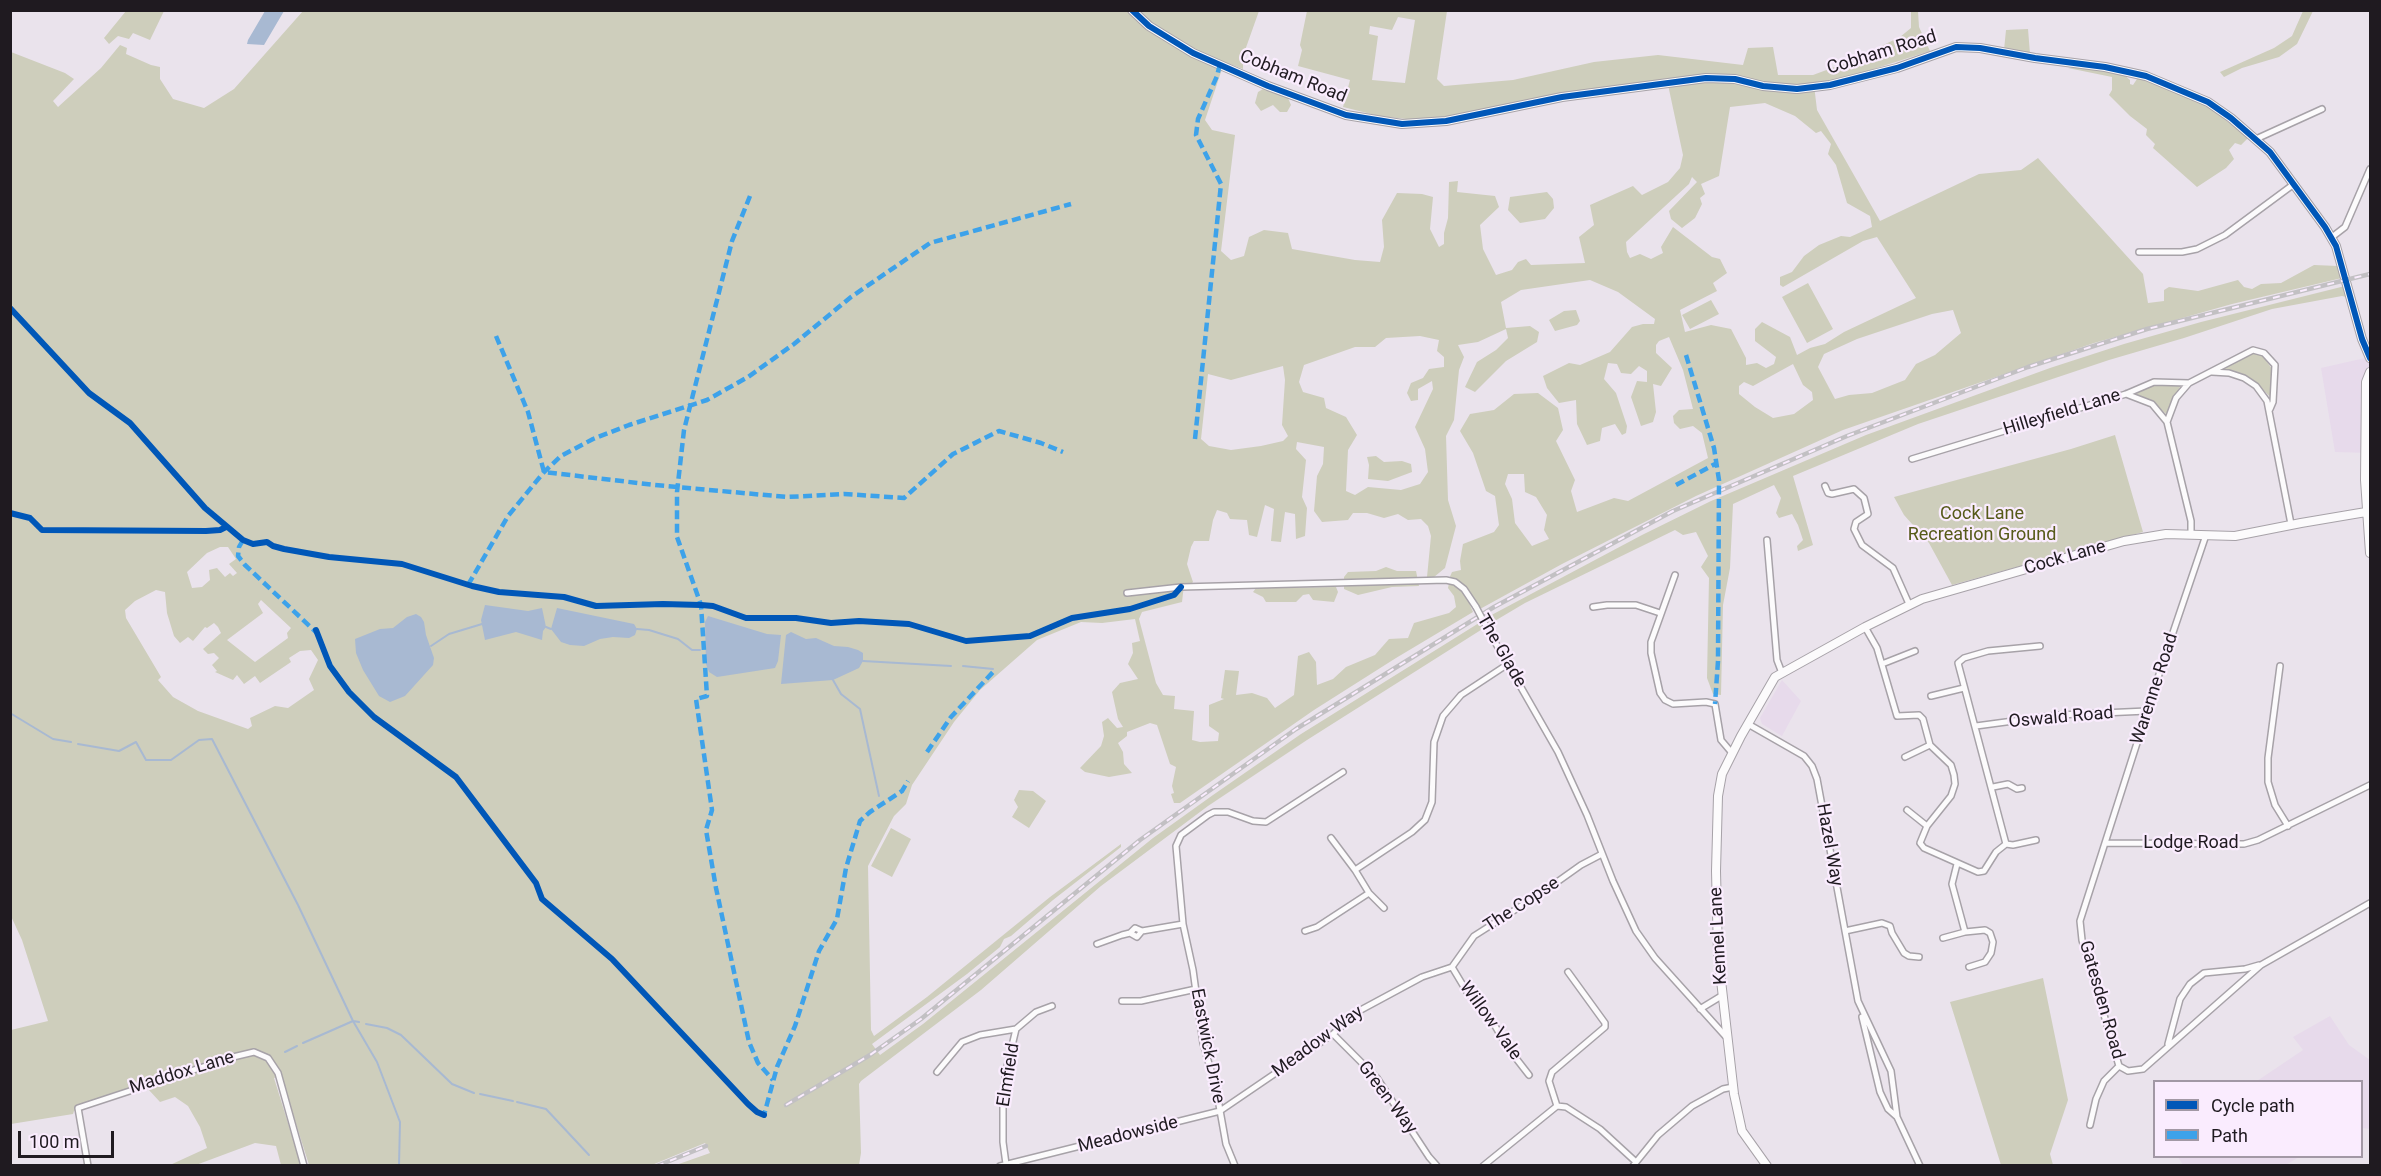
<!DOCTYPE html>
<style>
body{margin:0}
#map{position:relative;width:2381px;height:1176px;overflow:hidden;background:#eae3ec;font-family:Roboto,sans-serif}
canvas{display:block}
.frame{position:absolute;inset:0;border:12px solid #1f1a20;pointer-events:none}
.legend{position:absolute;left:2153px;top:1080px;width:210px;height:78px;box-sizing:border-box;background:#faecfe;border:2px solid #a298a5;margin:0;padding:8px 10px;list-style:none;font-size:18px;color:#1f1a20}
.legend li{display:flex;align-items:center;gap:12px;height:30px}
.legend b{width:30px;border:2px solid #a298a5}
.scale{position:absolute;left:18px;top:1131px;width:96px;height:27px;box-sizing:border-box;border:3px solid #1f1a20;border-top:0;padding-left:8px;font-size:18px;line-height:21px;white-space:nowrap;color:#1f1a20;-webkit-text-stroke:4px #faecfe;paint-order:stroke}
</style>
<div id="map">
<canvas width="2381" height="1176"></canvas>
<div class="frame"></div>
<ul class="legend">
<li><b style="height:8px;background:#0057b8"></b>Cycle path</li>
<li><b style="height:8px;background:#3da2ea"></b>Path</li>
</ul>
<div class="scale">100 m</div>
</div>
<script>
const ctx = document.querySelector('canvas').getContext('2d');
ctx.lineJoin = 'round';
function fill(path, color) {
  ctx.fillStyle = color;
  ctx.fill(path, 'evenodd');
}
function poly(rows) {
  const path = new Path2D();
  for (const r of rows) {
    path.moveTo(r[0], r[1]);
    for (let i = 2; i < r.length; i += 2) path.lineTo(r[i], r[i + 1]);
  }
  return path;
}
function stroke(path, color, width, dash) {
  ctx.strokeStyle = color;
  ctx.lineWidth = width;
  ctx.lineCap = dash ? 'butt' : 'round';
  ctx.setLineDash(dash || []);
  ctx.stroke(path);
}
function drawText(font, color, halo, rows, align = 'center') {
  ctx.font = font + ' Roboto,sans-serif';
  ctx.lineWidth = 4.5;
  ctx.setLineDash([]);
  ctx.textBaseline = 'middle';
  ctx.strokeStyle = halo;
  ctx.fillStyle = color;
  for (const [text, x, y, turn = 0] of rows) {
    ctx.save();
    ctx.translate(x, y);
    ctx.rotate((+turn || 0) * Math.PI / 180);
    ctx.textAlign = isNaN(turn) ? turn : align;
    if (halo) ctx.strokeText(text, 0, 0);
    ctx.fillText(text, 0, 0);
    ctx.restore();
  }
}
fill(poly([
 [2370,352,2370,453,2335,452,2321,368,2365,358],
 [1782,680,1801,701,1782,736,1762,724,1760,718],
 [2330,1016,2349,1045,2370,1060,2370,1129,2362,1128,2362,1082,2257,1081,2303,1050,2293,1037],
 [2178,1157,2299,1157,2284,1166,2183,1165]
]), '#e7daeb');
fill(poly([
 [126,11,126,10,164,11,150,40,133,33,129,39,118,36,109,44,104,38],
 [303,11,1259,11,1243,56,1243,69,1227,63,1221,72,1205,120,1212,130,1235,135,1221,251,1231,260,1244,256,1249,237,1264,230,1288,233,1292,249,1355,260,1380,262,1384,247,1382,220,1397,193,1422,194,1433,197,1430,229,1439,247,1444,244,1444,233,1448,218,1449,182,1458,181,1457,192,1495,196,1499,207,1480,225,1483,249,1496,275,1512,270,1518,262,1526,259,1531,265,1585,263,1579,237,1594,225,1590,205,1633,186,1642,195,1668,182,1680,168,1683,155,1667,80,1464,115,1415,120,1379,116,1343,107,1350,80,1298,66,1302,50,1300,45,1307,11,1447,11,1437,79,1444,86,1513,80,1594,62,1658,55,1743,65,1748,48,1773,47,1778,75,1813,75,1848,62,1900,37,1911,28,1911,11,1918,11,1919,27,1930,51,1830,83,1814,85,1817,110,1880,221,1979,174,2021,170,2038,158,2143,274,2148,303,2164,301,2164,290,2169,287,2198,291,2238,280,2244,287,2252,289,2261,284,2281,283,2314,265,2338,266,2342,278,2232,304,2094,343,1843,430,1696,496,1562,564,1480,609,1466,586,1449,579,1452,572,1461,570,1460,561,1463,544,1494,532,1499,525,1495,496,1486,491,1473,453,1460,431,1470,414,1494,410,1514,394,1538,393,1558,408,1563,430,1556,441,1575,480,1571,491,1577,512,1614,498,1628,501,1708,458,1702,433,1693,426,1680,429,1674,423,1673,416,1679,410,1693,409,1683,370,1669,337,1659,341,1656,345,1656,353,1672,368,1661,386,1653,384,1656,412,1653,422,1641,426,1631,397,1637,381,1647,382,1647,371,1639,366,1631,374,1621,373,1617,364,1608,363,1604,379,1616,393,1627,426,1626,433,1622,435,1615,424,1602,428,1600,441,1587,445,1577,424,1576,400,1559,403,1547,388,1543,376,1569,363,1580,365,1610,352,1632,327,1643,324,1654,324,1655,319,1618,292,1590,280,1521,290,1501,302,1506,328,1530,326,1539,332,1537,342,1506,361,1475,392,1465,387,1477,362,1496,350,1508,338,1506,329,1478,342,1458,345,1464,357,1459,370,1454,420,1446,436,1448,500,1456,526,1445,568,1434,577,1427,577,1431,536,1428,526,1421,519,1408,520,1398,514,1384,518,1367,513,1353,513,1348,520,1322,522,1314,511,1317,476,1323,464,1324,447,1297,442,1296,449,1306,460,1302,497,1307,508,1305,536,1296,539,1295,514,1285,512,1281,542,1271,541,1274,509,1265,505,1257,537,1249,535,1247,520,1230,519,1227,513,1217,510,1213,520,1209,541,1194,541,1191,547,1187,564,1193,582,1190,585,1184,585,1182,602,1142,612,1139,619,1156,683,1163,695,1175,696,1174,709,1194,711,1192,740,1200,742,1218,741,1219,733,1209,726,1209,705,1224,699,1221,698,1225,670,1239,671,1236,695,1252,693,1267,698,1275,708,1294,695,1298,656,1309,652,1316,662,1317,685,1333,679,1346,667,1375,655,1389,639,1408,638,1414,623,1449,613,1456,607,1454,596,1448,588,1449,583,1456,585,1465,593,1473,612,1396,658,1314,710,1180,803,1174,803,1171,794,1174,793,1172,786,1176,767,1170,764,1157,725,1150,723,1127,732,1127,736,1118,743,1123,752,1124,764,1132,773,1109,777,1085,772,1080,768,1101,746,1104,736,1102,722,1108,718,1117,728,1123,727,1118,719,1112,692,1120,683,1138,679,1128,664,1133,653,1132,643,1140,641,1135,619,1102,623,1081,622,1037,640,980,690,954,722,912,785,906,804,894,816,868,866,871,1030,874,1036,927,997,1050,897,1121,844,1121,847,1053,900,1011,936,1004,939,1000,947,967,974,872,1044,880,1055,923,1024,1153,838,1213,795,1301,734,1479,623,1484,628,1307,740,1208,806,1101,886,981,990,861,1081,859,1084,861,1153,859,1165,676,1165,710,1153,705,1143,652,1165,309,1165,281,1076,274,1078,301,1165,281,1165,276,1146,255,1143,196,1165,170,1165,207,1148,200,1127,188,1106,175,1097,160,1102,148,1089,74,1111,73,1114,11,1124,11,1030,48,1021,22,940,10,914,11,52,65,73,74,79,53,101,58,107,101,68,120,45,127,48,126,54,151,65,160,67,160,79,173,99,204,108,234,89],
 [1398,17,1415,20,1405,83,1372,80,1378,36,1369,34,1370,26,1392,30],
 [1765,103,1795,116,1816,133,1821,131,1831,144,1828,154,1836,165,1847,203,1870,216,1872,227,1850,237,1841,236,1819,245,1804,256,1792,272,1780,277,1780,285,1783,287,1863,241,1877,237,1916,298,1844,332,1825,344,1810,348,1797,355,1790,337,1762,322,1755,329,1755,341,1776,357,1774,364,1766,368,1757,363,1746,365,1746,358,1731,329,1711,325,1685,332,1680,310,1717,291,1713,283,1727,273,1720,259,1712,257,1673,227,1661,247,1663,253,1651,259,1640,254,1630,258,1627,252,1626,242,1689,184,1692,177,1697,182,1669,211,1671,219,1682,228,1695,218,1702,204,1700,198,1705,194,1701,184,1719,176,1730,107],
 [1953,310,1961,333,1935,355,1916,364,1905,380,1872,393,1849,395,1835,399,1818,367,1824,354,1857,339,1932,314],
 [1420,336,1439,340,1437,351,1444,357,1444,367,1429,369,1423,378,1411,383,1407,393,1411,401,1418,400,1418,389,1432,381,1433,389,1415,427,1425,449,1428,472,1420,484,1401,490,1368,487,1355,495,1346,491,1348,450,1357,435,1346,417,1326,408,1324,398,1303,392,1299,382,1304,365,1355,347,1375,347,1386,338],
 [1793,364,1803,385,1812,392,1813,400,1794,414,1773,418,1755,407,1739,394,1739,386,1744,382,1753,386],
 [1283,366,1285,380,1282,425,1288,436,1283,441,1261,446,1231,450,1209,446,1201,439,1208,374,1231,380],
 [1508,474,1524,474,1525,492,1536,497,1547,515,1544,530,1549,539,1532,546,1515,523,1512,499,1505,484],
 [220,547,228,547,236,559,229,564,237,573,233,576,230,573,225,577,217,568,209,570,210,580,202,587,192,588,187,572,207,553],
 [156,590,165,592,167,613,174,636,180,643,188,637,193,641,205,627,207,628,214,623,218,627,221,633,203,649,208,654,214,653,219,658,212,665,217,671,215,672,233,680,237,675,244,684,255,676,260,683,291,662,289,658,300,651,311,650,318,660,309,679,314,690,288,708,275,706,250,718,252,726,248,729,198,711,173,697,158,680,161,677,126,618,125,610,135,601],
 [261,600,291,628,287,633,288,638,255,662,227,640,263,613,258,604],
 [2303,11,2313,11,2297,44,2279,57,2242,68,2224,77,2220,72,2274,48,2292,36],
 [2028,29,2030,54,2004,50,2006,30],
 [2076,67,2123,74,2130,80,2130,84,2133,85,2137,79,2142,78,2193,98,2212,109,2248,138,2241,145,2235,143,2229,150,2234,159,2226,168,2197,187,2153,148,2155,144,2146,135,2147,129,2130,116,2109,95,2112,90,2112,77,2068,68],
 [1263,89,1288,98,1291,105,1287,112,1280,112,1273,105,1261,111,1255,103,1258,92],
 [1547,192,1553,199,1554,208,1545,219,1520,223,1508,210,1510,197],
 [1808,283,1833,329,1807,343,1782,297],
 [2345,286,2346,297,2342,296,2272,309,2184,338,2109,360,1918,424,1793,476,1813,545,1798,551,1797,546,1803,540,1798,525,1792,514,1779,518,1776,513,1781,498,1774,485,1733,504,1730,568,1723,605,1721,695,1713,694,1707,678,1709,578,1701,567,1708,556,1696,532,1683,535,1675,530,1525,603,1488,625,1484,619,1642,535,1711,501,1866,435,2050,368,2124,344,2201,322],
 [1711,300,1719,314,1690,329,1682,315],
 [1576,310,1580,321,1577,325,1555,331,1549,320,1564,311],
 [2253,352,2261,353,2272,369,2272,394,2270,397,2255,381,2246,376,2219,369],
 [2156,384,2181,385,2166,414,2153,402,2137,395,2136,392],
 [2115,435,2143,532,1952,585,1929,543,1904,515,1894,497,2071,449],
 [1376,456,1384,462,1402,461,1411,464,1412,472,1388,481,1368,479,1369,465,1367,457],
 [1386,567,1397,571,1416,571,1419,586,1392,587,1358,595,1344,589,1344,577,1348,572,1376,571],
 [1336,587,1338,592,1334,602,1313,600,1309,594,1303,595,1296,602,1266,602,1263,597,1253,592,1256,588],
 [1019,790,1033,791,1046,801,1029,828,1012,817,1018,807,1014,800],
 [891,828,911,839,892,877,871,866],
 [2043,978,2068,1100,2050,1154,2053,1165,2001,1165,1950,1002]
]), '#cecebc');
fill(poly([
 [265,11,284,11,264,45,247,44,248,40],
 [485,605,528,611,542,608,546,627,543,631,542,640,516,632,485,640,481,620],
 [557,608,634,624,637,629,635,635,629,638,613,637,600,639,584,646,570,645,561,642,551,629],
 [416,614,421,617,424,622,426,635,434,658,433,665,405,696,390,702,379,696,363,670,356,653,355,639,380,629,393,628,407,617],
 [708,616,767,634,781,635,778,661,775,668,717,677,709,672,706,664,705,622],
 [791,632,806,639,816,638,834,646,848,647,858,650,863,653,863,661,859,668,833,680,781,684,786,635]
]), '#a8b9d2');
stroke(poly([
 [546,627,551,629],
 [637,629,649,630,678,639,692,650,700,650],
 [431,646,449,634,482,624],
 [863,661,951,666],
 [963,666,993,669],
 [833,680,841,694,860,709,879,796],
 [10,713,53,739,71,742],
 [78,744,119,751,136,742,146,760,171,760,199,740,212,739,298,905,353,1021,377,1062,400,1122,399,1166],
 [366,1024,387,1028,401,1035,452,1084,474,1093],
 [303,1043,353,1021,359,1022],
 [285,1052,297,1046],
 [480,1094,513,1101],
 [517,1102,546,1109,589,1155]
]), '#a8b9d2', 2);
const street = poly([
 [2256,139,2322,109],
 [2332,237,2345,227,2370,169],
 [2139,252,2182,252,2197,249,2225,235,2294,184],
 [2212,372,2229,373,2244,378,2256,386,2267,401,2291,524],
 [2126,394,2152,404,2167,422,2191,521,2191,535],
 [2167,422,2176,398,2189,383],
 [1912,459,2126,394,2154,382,2189,383,2253,350,2264,353,2275,365,2273,402,2270,409],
 [1825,486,1828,493,1832,494,1854,489,1864,498,1868,514,1856,522,1854,529,1862,545,1893,568,1909,604],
 [2206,535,2162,665,2080,921,2082,940,2119,1066,2128,1071,2143,1069,2261,965,2370,903],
 [1767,540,1777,660,1782,673],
 [1675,575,1651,642,1651,653,1660,693,1665,700,1673,704,1706,702,1715,704,1721,740,1732,753],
 [1127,593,1181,587,1446,580,1455,582,1464,589,1476,607],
 [1593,607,1607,605,1636,605,1660,613],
 [1865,627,1877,648,1897,716,1919,715,1923,719,1930,745,1951,765,1954,775,1955,784,1951,796,1927,826,1920,843,1924,848,1978,872,1984,871,1996,852,2006,844,1958,663,1964,658,1988,651,2040,646],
 [1487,628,1558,752,1587,815,1613,881,1636,931,1655,958,1728,1039],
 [1882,664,1915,651],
 [2280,666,2268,758,2268,782,2275,805,2288,826],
 [1931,696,1964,688],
 [1748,724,1804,756,1812,766,1817,779,1858,1001,1891,1071,1897,1117,1920,1166],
 [1976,726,2058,715,2147,711],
 [1905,757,1930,745],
 [1993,787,2008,784,2017,789,2022,788],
 [1907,810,1927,826],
 [1331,838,1355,870,1369,893,1384,908],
 [2106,843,2244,844,2258,840,2370,785],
 [2006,844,2013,845,2036,840],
 [1957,864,1952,884,1965,932,1985,930,1990,933,1993,942,1991,953,1985,962,1969,967],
 [1355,870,1412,832,1425,820,1432,802,1434,742,1443,716,1461,695,1508,664],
 [1305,931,1317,927,1369,893],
 [1845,931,1882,923,1890,926,1892,933,1904,953,1909,956,1919,957],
 [1130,933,1135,928,1142,931],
 [1943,938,1965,932],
 [1097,944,1122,935,1130,933,1137,937,1142,931,1183,924],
 [1452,967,1474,936,1543,892,1581,865,1602,854],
 [1452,967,1467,992,1488,1014,1508,1048,1529,1075],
 [1122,1001,1141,1001,1196,989],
 [1700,1009,1723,995],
 [1862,1017,1880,1092,1888,1109,1897,1117],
 [1333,1034,1377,1078,1429,1157,1437,1166],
 [2168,1044,2180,999,2190,984,2204,973,2245,969,2259,965],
 [937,1072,962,1042,980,1035,1016,1029],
 [1557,1106,1549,1081,1552,1072,1605,1027,1605,1023,1568,972],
 [1557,1106,1566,1107,1600,1129,1636,1162],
 [2090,1125,2096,1099,2104,1081,2119,1066],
 [1006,1164,1003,1142,1003,1101,1006,1071,1016,1029,1036,1012,1052,1006],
 [88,1166,78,1108,233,1057,254,1052,268,1058,278,1073,304,1166],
 [1000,1166,1220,1111,1333,1034,1357,1012,1422,977,1452,967],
 [1235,1166,1226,1144,1216,1088,1203,1043,1193,970,1183,924,1176,846,1181,835,1208,815,1214,812,1228,812,1253,821,1266,822,1343,772],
 [1483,1166,1557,1106],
 [1633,1166,1658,1135,1692,1106,1723,1089,1733,1087]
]);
const secondary = poly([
 [1132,10,1149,26,1193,53,1268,86,1346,115,1402,124,1446,121,1562,97,1706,78,1735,79,1763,86,1797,89,1830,85,1897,68,1956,47,1980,48,2035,58,2105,67,2146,76,2208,102,2231,118,2270,152,2325,227,2336,246,2362,339,2370,358],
 [2370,372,2366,382,2365,480,2370,553],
 [1767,1166,1742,1131,1734,1094,1718,954,1716,871,1718,796,1722,774,1741,736,1775,677,1865,627,1922,599,2124,541,2166,534,2235,536,2301,523,2366,512]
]);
stroke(street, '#a7a2a8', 8);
stroke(secondary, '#a7a2a8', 10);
stroke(street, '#fcfbfc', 5);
stroke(secondary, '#fcfbfc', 8);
const rail = poly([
 [786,1105,870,1055,921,1019,1140,840,1296,729,1494,607,1673,511,1847,436,2028,367,2147,329,2370,274],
 [657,1166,706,1146]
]);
stroke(rail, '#c2c0c3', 4.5);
stroke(rail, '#faecfe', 2, [7]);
const streetBridge = poly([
 [1476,607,1487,628]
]);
stroke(streetBridge, '#a7a2a8', 8, []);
stroke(streetBridge, '#fcfbfc', 5);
stroke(poly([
 [750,196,732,241,684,430,677,492,677,537,701,605,707,696,696,699,712,810,706,830,716,888,749,1042,758,1063,773,1080],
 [496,336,528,412,544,472,655,485,787,497,844,494,904,498,953,454,999,431,1041,443,1063,452],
 [1686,355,1714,448,1719,480,1718,661,1715,704],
 [1195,439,1221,184,1196,135,1198,119,1217,76,1220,64],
 [1676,485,1717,463],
 [243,540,239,547,238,556,245,565,318,634],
 [468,585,508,516,544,472,561,456,593,439,629,425,707,400,748,377,794,344,851,297,930,243,1071,204],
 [927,752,951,717,994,671],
 [760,1113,764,1115,767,1104,777,1067,795,1026,819,951,837,919,846,868,860,821,870,812,902,791,908,781]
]), '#3da2ea', 4.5, [9, 4.5]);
stroke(poly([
 [1132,10,1149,26,1193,53,1268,86,1346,115,1402,124,1446,121,1562,97,1706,78,1735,79,1763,86,1797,89,1830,85,1897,68,1956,47,1980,48,2035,58,2105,67,2146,76,2208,102,2231,118,2270,152,2325,227,2336,246,2362,339,2370,358],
 [10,308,89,393,130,423,205,508,243,540,253,544,267,542,273,546,284,549,329,557,402,564,472,586,499,592,564,597,596,606,663,604,701,605,713,606,746,618,796,618,831,623,859,621,909,624,966,641,1030,636,1072,618,1130,609,1174,595,1181,587],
 [10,513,30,518,42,530,206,531,220,530,226,527],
 [316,630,330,666,349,692,374,717,456,777,536,883,542,899,612,959,748,1104,757,1112,764,1115]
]), '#0057b8', 6);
drawText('18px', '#1f1a20', '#faecfe', [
 ["Cobham Road",1882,53,-17],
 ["Cobham Road",1293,77,22],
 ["Hilleyfield Lane",2062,413,-17],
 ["Cock Lane",2065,558,-16],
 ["The Glade",1501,651,60],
 ["Warenne Road",2155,689,-72],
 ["Oswald Road",2061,718,-5],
 ["Lodge Road",2191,843],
 ["Hazel Way",1829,845,80],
 ["The Copse",1522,905,-33],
 ["Kennel Lane",1719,936,-93],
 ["Gatesden Road",2101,1000,74],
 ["Willow Vale",1490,1021,54],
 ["Meadow Way",1318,1042,-36],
 ["Eastwick Drive",1207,1046,79],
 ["Maddox Lane",182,1073,-17],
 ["Elmfield",1009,1075,-81],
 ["Green Way",1387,1098,53],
 ["Meadowside",1128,1135,-14]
]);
drawText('18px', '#565a19', '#faecfe', [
 ["Cock Lane",1982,514],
 ["Recreation Ground",1982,535]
]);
</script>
